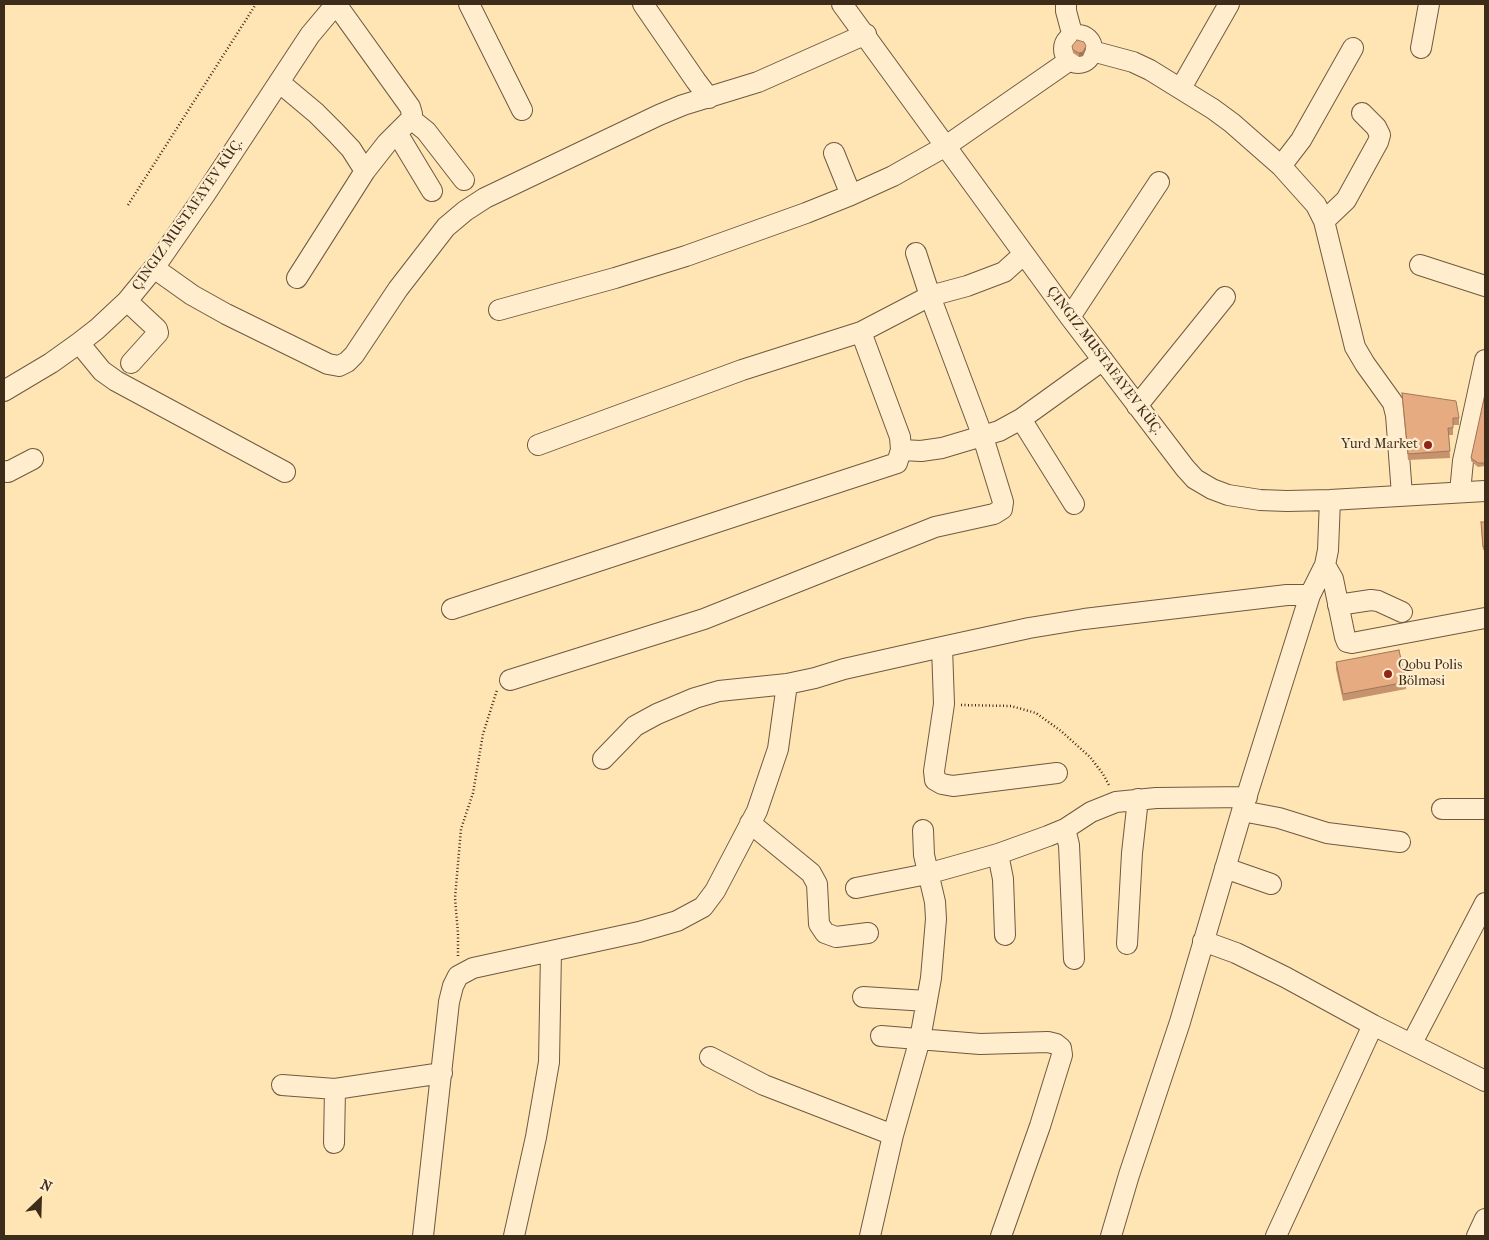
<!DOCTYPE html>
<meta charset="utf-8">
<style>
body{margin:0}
#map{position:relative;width:1489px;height:1240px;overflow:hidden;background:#ffe4b4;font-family:"IM FELL French Canon",serif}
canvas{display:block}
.frame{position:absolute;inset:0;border:5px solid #3d2c1a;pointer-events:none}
.north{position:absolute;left:15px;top:1175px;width:50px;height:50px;-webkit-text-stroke:4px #ffedce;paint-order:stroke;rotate:24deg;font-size:14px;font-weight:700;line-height:20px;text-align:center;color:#3d2c1a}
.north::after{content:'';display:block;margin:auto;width:18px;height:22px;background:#3d2c1a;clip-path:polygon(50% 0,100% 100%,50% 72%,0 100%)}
</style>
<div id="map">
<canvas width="1489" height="1240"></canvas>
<div class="frame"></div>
<div class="north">N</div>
</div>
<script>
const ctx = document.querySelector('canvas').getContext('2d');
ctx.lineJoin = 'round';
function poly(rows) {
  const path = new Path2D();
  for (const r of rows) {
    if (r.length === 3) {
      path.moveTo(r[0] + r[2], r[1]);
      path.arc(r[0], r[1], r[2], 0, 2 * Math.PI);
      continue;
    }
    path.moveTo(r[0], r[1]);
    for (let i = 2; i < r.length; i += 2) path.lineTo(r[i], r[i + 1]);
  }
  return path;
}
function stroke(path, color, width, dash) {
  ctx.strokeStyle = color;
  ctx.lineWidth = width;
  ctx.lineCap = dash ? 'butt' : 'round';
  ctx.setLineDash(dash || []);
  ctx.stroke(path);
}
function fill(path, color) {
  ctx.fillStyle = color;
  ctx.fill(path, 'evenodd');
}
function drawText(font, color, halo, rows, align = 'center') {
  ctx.font = font + ' "IM FELL French Canon",serif';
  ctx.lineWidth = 4.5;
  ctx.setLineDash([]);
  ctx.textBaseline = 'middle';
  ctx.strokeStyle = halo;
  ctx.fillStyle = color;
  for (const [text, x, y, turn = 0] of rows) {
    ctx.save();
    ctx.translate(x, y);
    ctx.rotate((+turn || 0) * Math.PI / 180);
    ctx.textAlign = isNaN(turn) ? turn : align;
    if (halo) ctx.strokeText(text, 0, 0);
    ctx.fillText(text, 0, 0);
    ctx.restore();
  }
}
const minor = poly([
 [469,4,522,110],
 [643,4,696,81,709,98],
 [842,4,1070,317,1185,468,1195,479,1212,489,1228,495,1260,500,1287,501,1330,500,1485,491],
 [1066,4,1066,11,1073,37],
 [1078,49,14],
 [1421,48,1429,4],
 [1092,51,1133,62,1150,70,1213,109,1232,123,1281,166,1316,205,1324,221,1355,347,1365,364,1393,403,1396,415,1402,495],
 [279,82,316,113,336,133,351,149,365,171],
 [1181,88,1229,4],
 [411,119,426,131,464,180],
 [397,133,432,191],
 [834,153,851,195],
 [1281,166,1301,140,1353,48],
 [1324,221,1346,200,1378,142,1380,135,1376,127,1362,113],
 [1420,265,1485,286],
 [154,268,192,295,226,314,328,364,339,366,347,362,354,355,398,289,446,227,465,211,485,198,659,115,683,105,758,82,866,34],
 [297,278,365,171,387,143,411,119,412,114,410,107,336,4],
 [127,301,157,329,158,333,131,363],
 [499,310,615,278,686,256,806,213,851,195,893,176,946,146,1070,60],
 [1070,317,1159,182],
 [861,332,900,437,901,450],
 [79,343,102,371,116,381,285,472],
 [4,391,51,363,79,343,97,329,127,301,154,268,206,193,310,35,336,4],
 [1137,406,1225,297],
 [1021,419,1074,504],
 [538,445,742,370,861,332,930,296,967,286,1004,272,1024,254],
 [4,471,8,472,33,459],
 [1460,492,1463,461,1485,360],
 [1325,565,1333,579,1345,637,1347,642,1352,643,1485,618],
 [1338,605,1371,600,1378,601,1402,612],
 [452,609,897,463,901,450,921,451,942,448,999,431,1021,419,1103,360],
 [942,647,944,704,934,771,935,780,942,784,953,786,1057,773],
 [510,680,704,619,935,527,994,514,1002,509,1003,502,983,437,930,296,916,253],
 [603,759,635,726,657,714,695,698,719,691,787,684,815,678,844,669,942,647,1029,628,1084,619,1287,595,1310,595],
 [1442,809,1485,809],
 [1242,811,1279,818,1327,833,1400,842],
 [750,823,811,873,817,884,819,924,825,933,836,937,868,933],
 [1065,829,1069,845,1074,959],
 [998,854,1003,879,1005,935],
 [1225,868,1271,884],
 [856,888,927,874,998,854,1048,836,1065,829,1091,812,1116,802,1156,798,1247,797],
 [1203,941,1236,953,1285,977,1373,1025,1485,1081],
 [1127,944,1132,853,1138,799],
 [863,997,927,1001],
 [881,1036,980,1044,1048,1042,1056,1044,1061,1048,1062,1055,1040,1126,1001,1236],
 [1412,1043,1485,903],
 [710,1057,764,1085,893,1135],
 [282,1085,335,1089,442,1073],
 [334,1143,335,1089],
 [423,1236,449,1002,453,986,458,976,473,968,639,932,677,921,703,907,715,891,757,811,778,749,787,684],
 [514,1236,536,1137,549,1062,551,952],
 [870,1236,893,1135,920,1039,931,978,936,919,935,902,924,855,923,830],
 [1111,1236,1129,1175,1180,1022,1242,811,1310,595,1325,565,1328,550,1330,500],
 [1276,1236,1373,1025],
 [1477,1236,1485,1219]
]);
stroke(minor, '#6e5a40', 22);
stroke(poly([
 [128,205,256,4],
 [961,705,1011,706,1036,713,1061,731,1090,757,1103,774,1110,787],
 [458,956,458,934,455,898,461,829,473,793,483,734,497,690]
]), '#3d2c1a', 2.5, [1, 2.5]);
stroke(minor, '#ffedce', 20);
fill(poly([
 [1072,46,1086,49,1083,56,1079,57,1073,53],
 [1402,393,1459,418,1459,425,1453,425,1453,435,1449,435,1450,458,1408,460,1402,400],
 [1485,394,1485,466,1478,467,1471,461,1471,458],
 [1485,522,1485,550,1483,550,1481,526],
 [1336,662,1406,682,1406,689,1343,701,1336,669]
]), '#c6936f');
fill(poly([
 [1086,46,1086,49,1083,56,1079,57,1079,53]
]), '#a1785a');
const building = poly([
 [1077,40,1084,42,1086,46,1083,52,1079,53,1073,50,1072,46,1077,40],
 [1402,393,1456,401,1459,418,1453,418,1453,428,1448,428,1450,451,1408,454,1402,393],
 [1485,394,1485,463,1478,463,1471,458,1485,394],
 [1481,522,1485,522,1485,546,1483,547,1481,522],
 [1399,650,1406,682,1343,694,1336,662,1399,650]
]);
fill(building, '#e6ab81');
stroke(building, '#a1785a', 1);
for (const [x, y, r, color] of [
 [1428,445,5,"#8f2418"],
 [1388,674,5,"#8f2418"]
]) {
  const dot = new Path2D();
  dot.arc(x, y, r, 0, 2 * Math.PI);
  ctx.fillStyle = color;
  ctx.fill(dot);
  stroke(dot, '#ffedce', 2);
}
drawText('14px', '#3d2c1a', '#ffedce', [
 ["ÇINGIZ MUSTAFAYEV KÜÇ.",188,215,-55],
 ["ÇINGIZ MUSTAFAYEV KÜÇ.",1104,361,53]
]);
drawText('14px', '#3d2c1a', '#ffedce', [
 ["Yurd Market",1418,445],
 ["Qobu Polis",1398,666,"left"],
 ["Bölməsi",1398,682,"left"]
], 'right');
</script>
